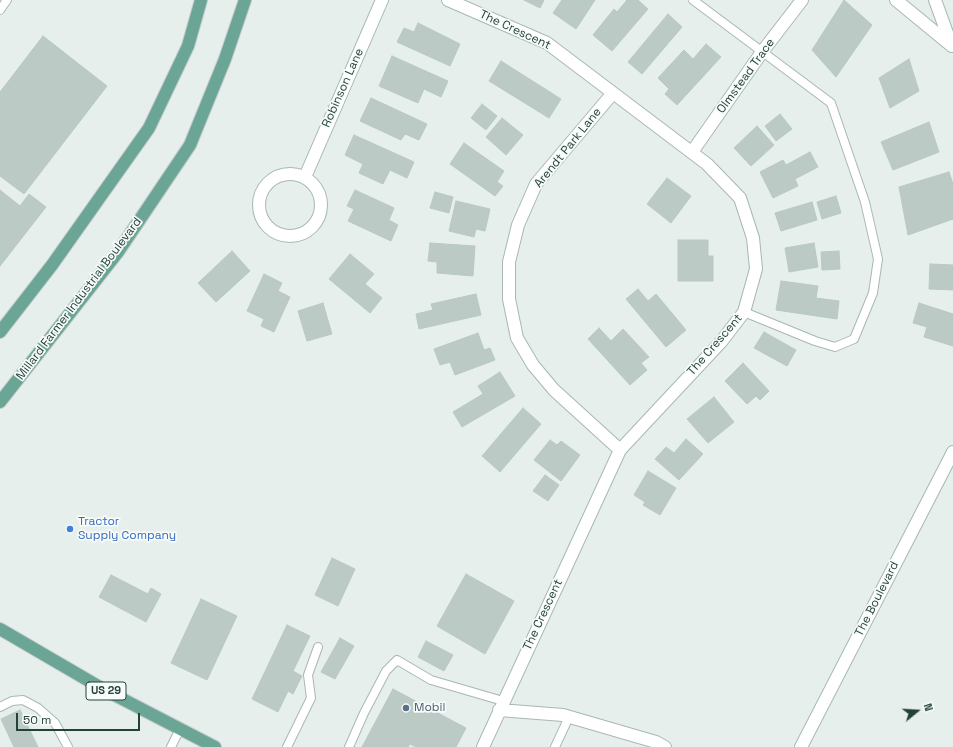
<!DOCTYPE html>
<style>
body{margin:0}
#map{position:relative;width:953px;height:747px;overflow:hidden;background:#e6efeb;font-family:"Space Grotesk",sans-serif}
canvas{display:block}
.north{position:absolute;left:897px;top:691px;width:40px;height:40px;-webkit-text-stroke:3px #f7fbf9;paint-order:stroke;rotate:72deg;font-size:11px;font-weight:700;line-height:16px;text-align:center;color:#24423a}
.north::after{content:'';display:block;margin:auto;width:14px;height:18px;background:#24423a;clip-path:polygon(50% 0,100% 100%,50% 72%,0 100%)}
.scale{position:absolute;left:16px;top:713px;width:124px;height:18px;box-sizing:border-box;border:2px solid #24423a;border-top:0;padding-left:5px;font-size:12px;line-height:14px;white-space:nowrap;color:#24423a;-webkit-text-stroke:3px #f7fbf9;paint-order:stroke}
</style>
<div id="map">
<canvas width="953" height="747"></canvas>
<div class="north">N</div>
<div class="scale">50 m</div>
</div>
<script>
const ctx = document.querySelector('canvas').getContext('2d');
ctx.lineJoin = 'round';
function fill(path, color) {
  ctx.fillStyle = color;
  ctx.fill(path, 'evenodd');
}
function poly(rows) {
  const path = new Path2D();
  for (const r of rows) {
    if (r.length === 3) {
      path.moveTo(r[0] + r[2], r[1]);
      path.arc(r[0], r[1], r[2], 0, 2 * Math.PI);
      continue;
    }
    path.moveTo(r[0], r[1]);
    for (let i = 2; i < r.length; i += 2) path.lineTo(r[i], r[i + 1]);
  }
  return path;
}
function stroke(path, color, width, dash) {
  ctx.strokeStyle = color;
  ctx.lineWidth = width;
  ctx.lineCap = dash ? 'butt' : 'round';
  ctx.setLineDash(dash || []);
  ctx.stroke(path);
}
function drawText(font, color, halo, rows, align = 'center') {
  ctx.font = font + ' "Space Grotesk",sans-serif';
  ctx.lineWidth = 3.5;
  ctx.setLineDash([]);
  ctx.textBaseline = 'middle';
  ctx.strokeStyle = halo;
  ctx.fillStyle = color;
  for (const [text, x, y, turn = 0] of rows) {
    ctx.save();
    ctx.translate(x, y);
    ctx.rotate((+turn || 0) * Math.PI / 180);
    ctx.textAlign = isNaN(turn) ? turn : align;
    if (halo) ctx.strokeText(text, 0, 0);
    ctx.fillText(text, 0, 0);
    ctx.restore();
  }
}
const building = poly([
 [524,0,544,0,540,8,524,0],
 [562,0,595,0,576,29,553,13,562,0],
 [627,0,638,0,648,9,612,51,593,35,614,9,617,12,627,0],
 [844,0,872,25,836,77,812,50,844,0],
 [668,14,682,27,642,74,628,62,668,14],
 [418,23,460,44,450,66,397,42,404,28,414,32,418,23],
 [43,36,107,86,24,194,0,176,0,92,43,36],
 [706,44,721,57,677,105,665,94,669,89,658,78,684,50,693,59,706,44],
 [392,56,448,81,441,97,424,89,418,103,379,86,392,56],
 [909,59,919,91,890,108,879,78,909,59],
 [501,61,561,99,549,118,489,81,501,61],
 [371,98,427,124,419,140,405,134,401,140,360,121,371,98],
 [482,104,497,116,486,130,471,118,482,104],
 [780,114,792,129,776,141,765,126,780,114],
 [502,118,523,135,506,155,486,137,502,118],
 [929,122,939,152,893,170,881,142,929,122],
 [757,126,774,145,751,166,734,148,757,126],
 [354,135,414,162,407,178,390,170,383,184,359,173,363,164,345,155,354,135],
 [464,143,504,171,497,182,503,186,495,196,450,164,464,143],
 [810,152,818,167,795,179,798,186,773,198,760,172,783,160,786,165,810,152],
 [949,172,953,184,953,219,908,235,899,187,949,172],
 [667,178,691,196,671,223,647,204,667,178],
 [0,190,20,206,29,194,46,207,0,266,0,190],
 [355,190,394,208,389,220,398,225,391,241,348,221,354,209,347,206,355,190],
 [435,192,453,197,449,213,430,208,435,192],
 [836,196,841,213,822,219,817,202,836,196],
 [456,201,490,209,485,231,476,229,474,237,449,231,456,201],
 [812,202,817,220,781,231,775,213,812,202],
 [678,240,708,240,708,256,713,256,713,281,678,281,678,240],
 [430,243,475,246,473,276,437,273,437,262,428,261,430,243],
 [814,243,818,267,789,272,785,248,814,243],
 [232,251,250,271,216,302,198,283,232,251],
 [839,251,840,269,822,270,821,252,839,251],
 [350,254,374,274,365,284,382,298,370,313,329,279,350,254],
 [930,264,953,265,953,290,929,289,930,264],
 [264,274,282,283,278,291,290,297,274,332,261,326,264,319,247,311,264,274],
 [781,281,818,286,816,298,839,301,837,319,776,310,781,281],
 [638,289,648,301,656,294,686,330,666,347,626,299,638,289],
 [476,294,481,315,419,329,416,314,433,310,431,304,476,294],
 [323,303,332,334,307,341,298,311,323,303],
 [919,303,953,314,953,346,924,337,927,327,913,323,919,303],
 [599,328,611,341,623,329,649,357,641,363,647,370,630,385,588,339,599,328],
 [764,332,796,350,787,366,754,348,764,332],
 [478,333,484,350,490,348,495,360,455,375,450,362,440,365,434,349,478,333],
 [743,363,769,391,760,400,756,396,747,404,725,381,743,363],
 [500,372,515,396,462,427,453,412,483,394,478,386,500,372],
 [714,397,734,422,708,443,687,419,714,397],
 [523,408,541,424,500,472,482,456,523,408],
 [686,439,703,454,679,480,655,459,666,447,674,453,686,439],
 [550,440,557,445,561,441,580,455,561,481,534,460,550,440],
 [648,471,676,488,660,515,643,505,645,502,634,495,648,471],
 [545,475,559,485,548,501,533,491,545,475],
 [332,558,355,569,338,606,315,595,332,558],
 [466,574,514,601,485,654,437,626,466,574],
 [111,575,148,594,151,588,161,594,146,622,99,597,111,575],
 [201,599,237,616,207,680,171,663,201,599],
 [287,625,310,636,293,671,302,676,293,694,288,691,278,712,252,699,287,625],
 [340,638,354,646,335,679,321,672,340,638],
 [426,641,453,655,444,671,418,657,426,641],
 [393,689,466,728,456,747,416,747,410,744,408,747,362,747,393,689],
 [20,710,38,747,14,747,1,719,20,710]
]);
fill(building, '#bbcac4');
stroke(building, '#b8c9c2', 1);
const lane = poly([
 [693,0,831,103,865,202,878,259,873,293,854,339,835,347,815,341,744,312],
 [0,10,7,0],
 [0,707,12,701,23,700,38,708,55,723,68,747],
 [171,747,180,729],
 [287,747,311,698,308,675,318,647],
 [349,747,364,713,386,671,397,660,431,680,503,701],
 [555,747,569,717]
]);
const street = poly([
 [448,0,547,43,707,164,740,198,753,238,756,269,744,312,721,342,620,450,483,747],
 [896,0,952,46],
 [935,0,951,44],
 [613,93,536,184,518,225,509,262,509,299,517,338,533,365,554,390,620,450],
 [692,152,762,52,802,0],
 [290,205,31],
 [305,177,382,0],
 [499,710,563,715,656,742,665,747],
 [801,747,953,452]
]);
const primary = poly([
 [0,332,52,265,149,128,188,46,201,0],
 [0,402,118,252,190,145,225,59,245,0],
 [0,629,103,689,215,747]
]);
stroke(lane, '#a8b8b2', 10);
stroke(street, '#a8b8b2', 14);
stroke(primary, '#c2cac8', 14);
stroke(lane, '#fff', 8);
stroke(street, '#fff', 12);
stroke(primary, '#6aa596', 12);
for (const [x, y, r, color] of [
 [70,529,4,"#3f7fe0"],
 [406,708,4,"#5c6f8a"]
]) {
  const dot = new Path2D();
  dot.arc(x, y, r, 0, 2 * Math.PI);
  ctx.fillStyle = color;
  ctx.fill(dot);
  stroke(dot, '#f7fbf9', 1.5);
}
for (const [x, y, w] of [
 [106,691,40]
]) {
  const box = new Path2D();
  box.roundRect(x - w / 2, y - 9, w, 18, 3);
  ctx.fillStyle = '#f7fbf9';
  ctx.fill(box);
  stroke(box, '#24423a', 1);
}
drawText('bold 11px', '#24423a', null, [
 ["US 29",106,691]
]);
drawText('12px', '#24423a', '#f7fbf9', [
 ["The Crescent",515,30,25],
 ["Olmstead Trace",746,76,-54],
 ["Robinson Lane",343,88,-66],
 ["Arendt Park Lane",568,148,-51],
 ["Millard Farmer Industrial Boulevard",79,299,-53],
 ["The Crescent",715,345,-49],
 ["The Boulevard",877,599,-63],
 ["The Crescent",543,615,-65]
]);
drawText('12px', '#366cbe', '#f7fbf9', [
 ["Tractor",78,522],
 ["Supply Company",78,536]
], 'left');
drawText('12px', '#4e5e75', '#f7fbf9', [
 ["Mobil",414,708]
], 'left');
</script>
